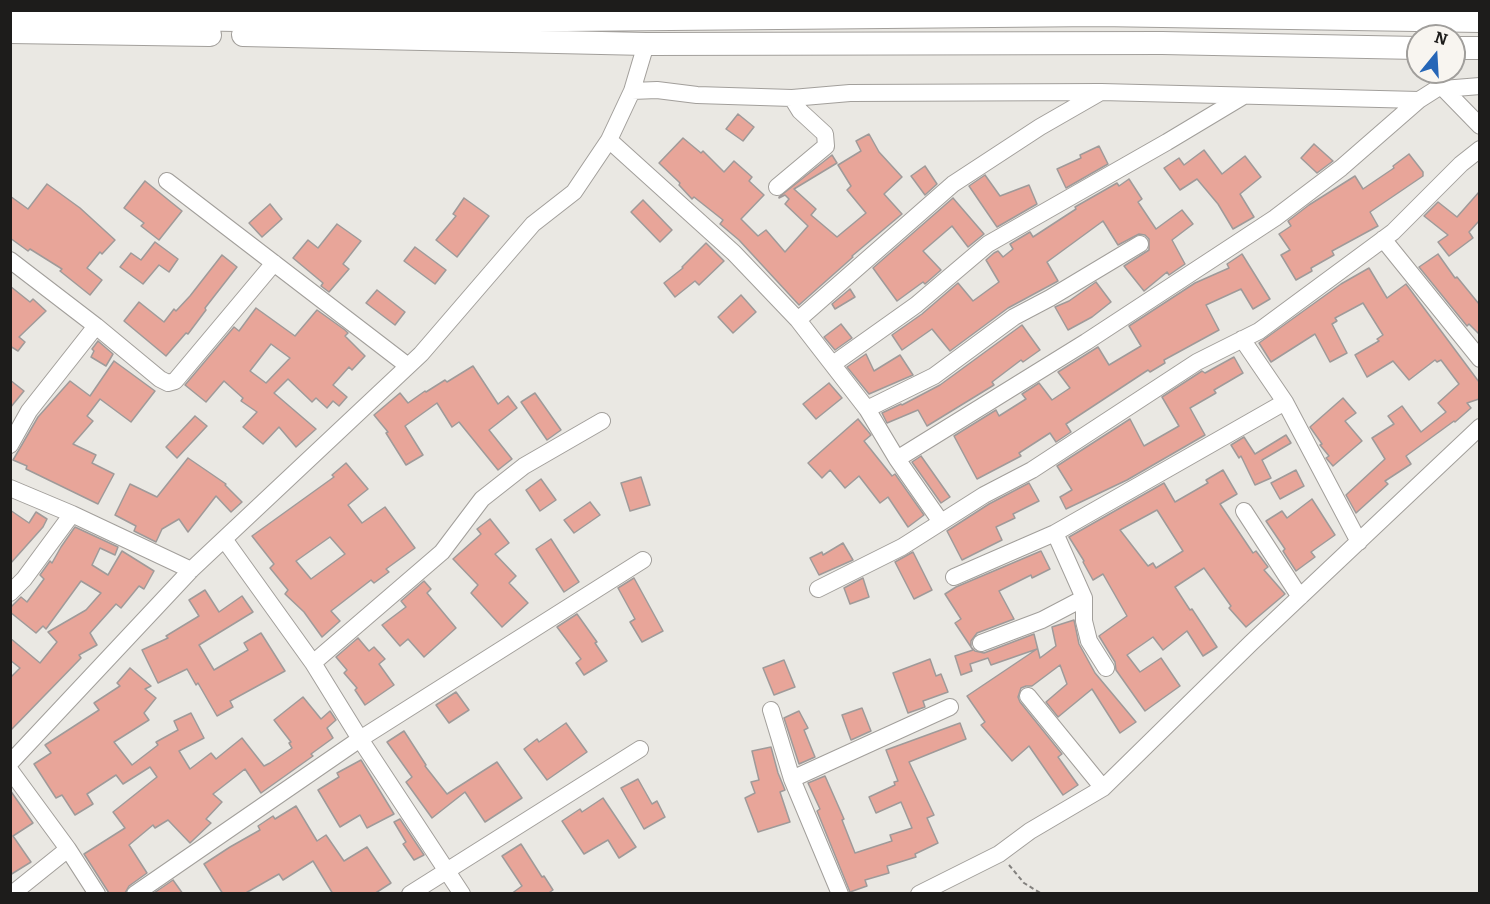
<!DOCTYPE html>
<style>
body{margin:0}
#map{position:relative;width:1490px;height:904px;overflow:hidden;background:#eae8e3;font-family:Bitter,serif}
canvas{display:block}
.frame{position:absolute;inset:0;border:12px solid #1d1c1b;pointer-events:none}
.north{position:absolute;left:1406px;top:24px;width:60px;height:60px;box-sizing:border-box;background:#f8f5f0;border:2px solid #a09e9b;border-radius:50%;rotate:18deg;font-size:16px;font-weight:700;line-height:24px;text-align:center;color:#1d1c1b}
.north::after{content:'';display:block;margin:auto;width:21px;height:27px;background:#2666b7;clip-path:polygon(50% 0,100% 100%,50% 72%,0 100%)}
</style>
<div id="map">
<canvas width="1490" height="904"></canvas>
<div class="frame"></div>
<div class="north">N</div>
</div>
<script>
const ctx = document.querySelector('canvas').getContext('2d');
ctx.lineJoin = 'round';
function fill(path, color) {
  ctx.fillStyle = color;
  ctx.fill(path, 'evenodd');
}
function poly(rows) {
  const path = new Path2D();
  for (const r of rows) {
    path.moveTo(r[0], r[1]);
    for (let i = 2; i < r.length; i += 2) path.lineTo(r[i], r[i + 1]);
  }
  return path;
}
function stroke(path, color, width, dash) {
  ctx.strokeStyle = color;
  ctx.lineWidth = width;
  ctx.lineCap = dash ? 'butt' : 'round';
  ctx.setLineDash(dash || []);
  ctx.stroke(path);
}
const building = poly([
 [738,114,754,127,743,141,726,129,738,114],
 [869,134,879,152,902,177,884,194,902,214,852,256,853,257,799,305,739,240,720,224,723,220,694,197,692,199,679,185,680,183,659,163,683,138,701,153,703,151,724,172,734,161,752,177,749,181,764,195,741,219,758,236,766,230,785,252,808,226,785,204,789,199,785,195,779,198,779,197,832,155,837,163,794,189,816,209,811,215,837,237,866,213,847,190,851,186,838,165,861,151,856,141,869,134],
 [1314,144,1333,161,1317,173,1301,158,1314,144],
 [1099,146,1108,164,1066,188,1057,169,1081,158,1080,155,1099,146],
 [1204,150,1222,174,1245,156,1261,177,1240,194,1254,217,1233,229,1218,204,1197,179,1180,190,1164,168,1179,158,1184,165,1204,150],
 [1409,154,1423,172,1423,176,1370,212,1378,226,1332,251,1334,255,1311,268,1312,271,1296,280,1281,255,1290,250,1279,234,1291,226,1288,221,1309,205,1355,176,1363,189,1394,168,1393,166,1409,154],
 [925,166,937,184,925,195,911,176,925,166],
 [985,175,1000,196,1029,185,1037,204,997,227,969,186,985,175],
 [1129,179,1142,199,1138,202,1156,229,1182,210,1193,224,1172,240,1185,264,1169,275,1167,272,1144,291,1124,266,1149,250,1149,239,1145,235,1139,234,1118,245,1103,221,1047,262,1058,281,1008,308,950,351,932,329,902,350,892,335,922,314,958,283,973,301,999,282,986,260,994,253,998,251,1003,257,1013,249,1010,244,1030,232,1033,237,1076,209,1075,207,1117,183,1119,186,1129,179],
 [145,181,182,211,159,240,141,226,144,223,124,208,145,181],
 [47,184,80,208,115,240,102,254,100,252,87,268,102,280,90,295,60,271,62,269,30,249,28,251,10,238,10,196,28,209,47,184],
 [1479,192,1479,221,1469,232,1473,238,1449,256,1438,242,1448,235,1424,216,1438,202,1457,217,1479,192],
 [464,198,489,216,457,257,436,240,456,216,453,214,464,198],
 [953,198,984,234,968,247,952,226,923,251,941,270,925,284,923,282,897,301,873,268,953,198],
 [643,200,672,230,660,242,631,212,643,200],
 [270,204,282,219,262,237,249,223,270,204],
 [337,224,361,241,343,264,349,269,329,292,321,286,323,283,293,258,308,240,318,248,337,224],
 [155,242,178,259,169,272,159,265,143,284,120,267,131,253,141,260,155,242],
 [706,243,724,261,699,285,695,281,675,297,664,283,683,268,682,267,706,243],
 [415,247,446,270,435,284,404,261,415,247],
 [1242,254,1270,299,1253,309,1241,289,1206,305,1219,330,1164,360,1165,363,1150,372,1148,370,1066,424,1071,432,1056,442,1050,433,1019,453,1021,456,977,479,954,436,996,410,999,416,1026,399,1022,394,1039,383,1052,400,1070,388,1058,372,1098,347,1109,365,1141,346,1129,326,1195,283,1229,268,1227,264,1242,254],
 [1438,254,1455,278,1457,277,1479,304,1479,334,1469,324,1467,326,1419,267,1438,254],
 [222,255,237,267,205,308,206,310,188,334,186,333,166,356,124,321,139,302,164,322,174,309,176,311,190,296,222,255],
 [1369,268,1387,298,1406,284,1479,382,1479,399,1467,403,1471,408,1455,422,1454,421,1406,456,1411,464,1385,481,1388,484,1356,513,1346,495,1385,459,1372,438,1394,424,1388,416,1402,406,1421,432,1446,412,1438,403,1459,384,1441,360,1437,362,1435,360,1409,380,1393,361,1367,377,1355,355,1379,341,1377,339,1383,335,1363,303,1335,318,1337,321,1332,324,1347,353,1330,362,1315,334,1271,362,1259,343,1341,284,1369,268],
 [1096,282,1111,302,1092,317,1068,330,1055,307,1069,301,1096,282],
 [10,286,30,302,33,299,46,311,19,337,25,342,18,351,10,346,10,286],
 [850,289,855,297,835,309,832,304,850,289],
 [377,290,405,312,395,325,366,303,377,290],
 [741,295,756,312,733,333,718,317,741,295],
 [256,308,295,336,317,310,345,330,348,333,345,336,365,356,352,370,349,367,333,385,347,397,339,406,333,401,327,408,316,398,312,402,288,379,274,393,316,429,296,447,279,427,263,444,243,427,257,412,241,401,243,398,224,381,206,402,185,385,234,327,239,331,256,308],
 [271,344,290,358,266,383,250,371,271,344],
 [841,324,852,338,835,350,824,337,841,324],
 [1022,325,1040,350,1023,362,1021,360,992,382,994,385,927,426,918,410,887,423,882,413,901,404,902,405,940,385,1022,325],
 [98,341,113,354,106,366,91,357,94,351,92,349,98,341],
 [866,354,874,371,900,355,913,375,869,394,847,367,866,354],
 [1234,357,1243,373,1214,390,1216,393,1190,408,1205,435,1127,480,1066,509,1060,497,1072,490,1057,466,1130,419,1144,446,1179,426,1162,397,1202,371,1205,373,1234,357],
 [114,361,155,391,131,422,100,399,87,416,93,421,73,444,96,455,92,463,114,474,98,504,26,469,27,466,13,460,38,417,70,381,90,396,114,361],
 [473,366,498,404,508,396,517,408,489,430,512,459,498,470,459,422,452,427,437,403,405,426,423,455,406,465,386,433,388,432,374,415,400,393,408,403,425,391,426,392,445,380,447,382,473,366],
 [10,380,24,391,10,408,10,380],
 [829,383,842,398,816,419,803,404,829,383],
 [535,393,561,430,547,440,521,402,535,393],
 [1343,398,1356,413,1345,421,1362,441,1333,466,1326,458,1329,456,1320,445,1322,444,1310,427,1343,398],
 [195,416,207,426,177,458,166,447,195,416],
 [858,419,871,435,864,441,892,476,895,474,924,515,908,527,888,497,880,503,859,476,845,488,830,470,822,478,808,463,858,419],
 [1286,435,1291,443,1262,460,1271,478,1255,485,1241,456,1239,458,1231,445,1244,437,1255,454,1286,435],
 [921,456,950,497,941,503,912,462,921,456],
 [188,458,226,484,225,485,242,502,231,512,216,496,188,532,179,519,162,529,156,542,134,531,136,526,115,515,130,484,157,497,188,458],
 [346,463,368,489,348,505,362,523,385,507,415,548,386,569,389,572,374,583,371,580,331,611,340,621,322,637,304,612,285,594,288,590,270,568,274,564,252,536,334,477,332,475,346,463],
 [330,537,345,554,311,579,296,561,330,537],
 [1223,470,1237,494,1220,504,1253,553,1256,551,1268,567,1264,570,1285,594,1246,627,1229,608,1231,606,1204,568,1175,587,1190,610,1192,609,1217,647,1203,656,1187,631,1163,650,1153,637,1127,655,1140,672,1161,658,1180,686,1145,711,1116,670,1115,662,1099,636,1127,616,1103,574,1093,580,1083,562,1084,561,1069,537,1164,483,1175,502,1208,483,1206,480,1223,470],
 [1157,510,1183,551,1156,568,1153,563,1148,566,1120,530,1157,510],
 [1296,470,1304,486,1280,499,1271,483,1296,470],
 [641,477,650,505,630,511,621,483,641,477],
 [541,479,556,500,540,511,526,490,541,479],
 [1029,483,1039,501,1013,514,1015,518,996,527,1002,540,962,560,947,531,989,504,1029,483],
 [1312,499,1335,535,1311,552,1315,557,1296,571,1283,551,1285,549,1266,521,1282,511,1287,518,1312,499],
 [590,502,600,515,574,533,564,520,590,502],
 [10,510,29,523,36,512,47,519,43,527,10,564,10,510],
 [490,519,509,543,495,554,516,576,509,583,528,603,502,627,471,593,478,585,453,559,481,534,477,529,490,519],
 [75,527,118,547,115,555,100,548,92,565,108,575,122,551,154,571,144,589,139,586,121,608,116,604,90,633,97,645,79,655,81,658,10,731,10,678,20,668,10,660,10,638,40,663,57,642,48,632,86,610,101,593,81,581,46,629,43,626,36,633,10,612,10,608,21,597,27,602,44,579,40,575,50,561,52,563,61,547,75,527],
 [551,539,579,582,564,592,536,549,551,539],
 [843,543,853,560,819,575,810,558,822,552,823,555,843,543],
 [1041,551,1050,569,1032,578,1031,575,999,591,1014,619,977,633,971,641,971,647,975,651,984,653,1034,634,1040,658,1056,646,1052,627,1074,620,1079,644,1095,673,1136,722,1120,733,1092,689,1058,717,1046,702,1067,684,1060,665,1032,686,1026,686,1021,688,1018,697,1020,702,1062,754,1058,757,1078,785,1063,795,1029,746,1012,761,981,725,985,722,967,696,1037,649,991,665,988,658,970,664,972,671,961,675,955,656,973,650,955,623,961,619,945,594,956,587,1041,551],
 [913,552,932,590,914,599,895,562,913,552],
 [634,578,663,631,642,642,630,622,635,619,618,588,634,578],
 [863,578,869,597,850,604,844,588,863,578],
 [424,581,431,589,427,593,456,628,424,657,408,639,400,646,382,625,406,607,401,601,424,581],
 [205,590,219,612,242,596,253,612,199,645,214,670,248,650,244,643,261,633,285,671,230,701,233,707,217,716,198,683,196,685,187,669,158,683,142,650,168,638,166,636,199,616,189,600,205,590],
 [577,614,597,642,595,643,607,661,584,675,576,663,581,659,557,627,577,614],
 [358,638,369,651,374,647,385,659,379,664,394,685,365,705,355,690,357,688,344,673,347,670,336,657,358,638],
 [930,659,936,676,941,674,948,692,923,701,925,707,908,713,893,673,930,659],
 [784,660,795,687,774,695,763,668,784,660],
 [130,668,151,686,145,689,156,698,144,713,149,720,114,742,132,765,158,745,156,742,178,730,174,721,191,713,204,738,179,751,190,769,211,753,216,759,242,738,264,766,270,763,292,748,289,743,291,742,274,720,303,697,321,719,330,711,336,720,327,728,333,738,311,754,313,756,261,793,245,769,213,794,222,802,206,819,211,823,190,843,168,820,155,828,153,825,129,845,147,873,129,886,125,893,109,893,84,854,125,828,113,812,157,777,150,767,123,784,116,775,87,794,93,804,75,815,62,795,56,798,34,764,51,753,45,745,99,710,94,703,120,686,117,683,130,668],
 [456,692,469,710,449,723,436,705,456,692],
 [862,708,871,731,851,740,842,715,862,708],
 [799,711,808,728,804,730,815,757,799,764,784,718,799,711],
 [566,723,587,752,547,780,524,749,537,739,539,742,566,723],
 [960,723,966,739,909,762,934,815,927,818,938,843,915,854,916,857,887,866,889,873,865,880,867,886,850,892,817,811,820,809,808,783,825,776,844,819,842,820,855,853,892,841,890,835,912,828,901,802,876,813,869,797,895,785,894,782,898,781,886,750,960,723],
 [404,731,426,765,425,766,447,794,497,762,522,798,485,822,465,792,432,818,406,782,412,777,387,742,404,731],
 [771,747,778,773,785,790,780,792,790,822,758,832,745,798,755,793,751,782,759,780,752,751,771,747],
 [361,760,394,814,367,828,360,815,340,827,318,790,339,777,337,773,361,760],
 [638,779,652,804,657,801,665,817,644,829,621,788,638,779],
 [10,790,33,823,13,836,31,862,10,875,10,790],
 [603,798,636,847,619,858,608,840,584,854,562,821,580,809,582,812,603,798],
 [296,806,317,841,326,835,344,861,367,847,391,883,374,894,333,894,313,861,283,880,279,874,244,894,223,894,204,864,230,847,260,830,258,826,273,816,275,819,296,806],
 [400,819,424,855,414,860,403,844,406,842,394,822,400,819],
 [521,844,542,877,544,876,553,890,547,894,511,894,522,886,502,856,521,844],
 [173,880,183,894,154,893,173,880]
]);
fill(building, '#e8a599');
stroke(building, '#9f9a99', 1.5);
const minor = poly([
 [1439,72,1441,86,1480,126],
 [1443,89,1480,86],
 [632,91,657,90,697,95,792,98,850,93,1101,92,1419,100],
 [609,140,734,253,798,320,867,409,897,459,941,522],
 [167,181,408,366],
 [777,187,826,146,825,134,800,111,792,98],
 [1383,239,1480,359],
 [10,260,96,326,160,379,168,383,175,381,274,263],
 [798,320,953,184,1040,127,1101,92],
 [1242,339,1285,402,1359,542],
 [833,364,916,305,988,244,1167,142,1242,97],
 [867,409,934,376,1014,317,1050,298,1140,244],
 [10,445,29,411,96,326],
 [897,459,1086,342,1275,218,1341,168,1419,100,1441,86],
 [10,488,72,514,191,570],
 [1244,511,1300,597],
 [1055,533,1084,598,1084,621,1089,641,1106,668],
 [224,539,313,663,360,739,462,894],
 [954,577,1055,533,1285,402],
 [818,589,902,547,984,495,1032,470,1197,362,1259,331,1393,232,1461,164,1480,149],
 [10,593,24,579,72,514],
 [981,643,1042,620,1084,598],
 [313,663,442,552,482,499,524,466,602,421],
 [1028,696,1103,788],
 [771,710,792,779,840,894],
 [10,763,191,570,421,354,533,224,574,192,609,140,632,91,646,44],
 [10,770,68,849,97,894],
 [792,779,950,707],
 [12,894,68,849],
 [135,894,360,739,643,560],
 [410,894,640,749],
 [919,894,999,854,1030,831,1103,788,1251,643,1480,427]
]);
const highway = poly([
 [10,16,350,22,1099,15,1480,21],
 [10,32,210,35],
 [243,35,646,44,1162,43,1418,48],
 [1454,48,1480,48]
]);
stroke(minor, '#a29f9b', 18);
stroke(highway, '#a29f9b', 24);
stroke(poly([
 [1009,865,1024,883,1042,894]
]), '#83817e', 2, [4.5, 3]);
stroke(minor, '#fff', 16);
stroke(highway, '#fff', 22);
</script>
